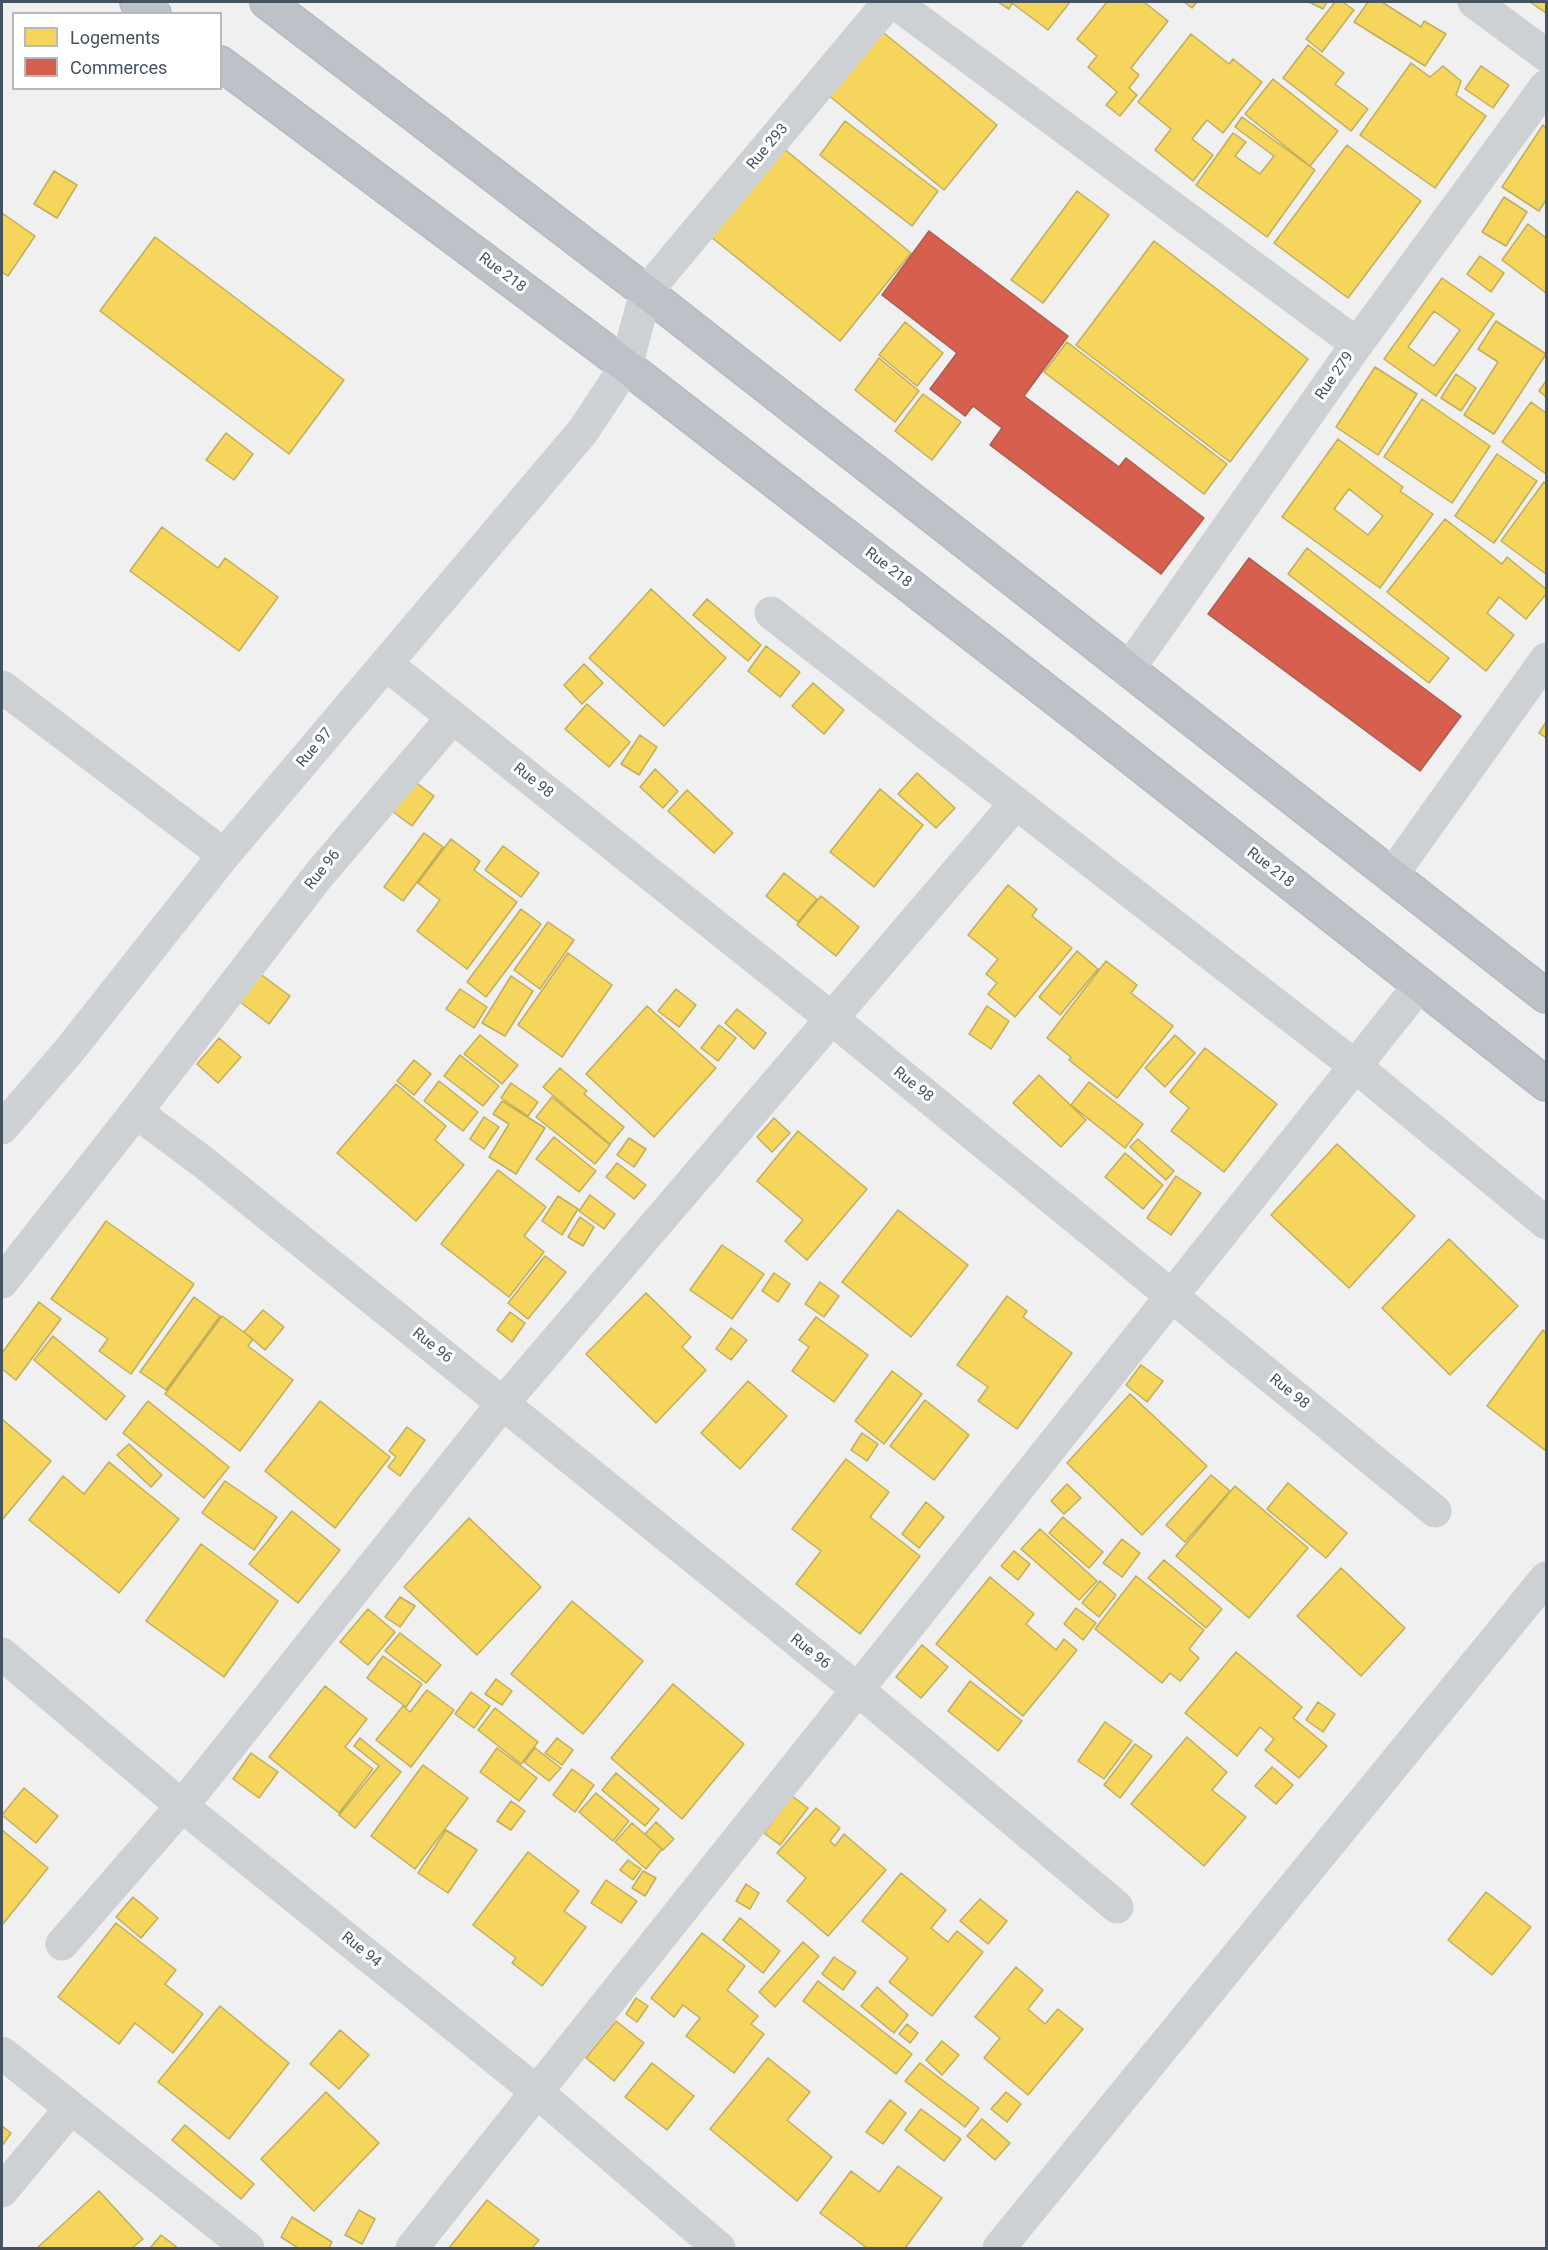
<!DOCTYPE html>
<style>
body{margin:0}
#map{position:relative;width:1548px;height:2250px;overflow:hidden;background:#f1f0f0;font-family:Roboto,sans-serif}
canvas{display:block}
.frame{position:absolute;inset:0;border:3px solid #45525f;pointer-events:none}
.legend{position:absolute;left:12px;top:12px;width:210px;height:78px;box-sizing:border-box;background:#fff;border:2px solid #b5babf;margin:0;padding:8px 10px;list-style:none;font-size:18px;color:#45525f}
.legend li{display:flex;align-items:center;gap:12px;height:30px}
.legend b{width:30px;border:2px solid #b5babf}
</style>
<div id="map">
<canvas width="1548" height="2250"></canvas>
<div class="frame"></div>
<ul class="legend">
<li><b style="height:16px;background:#f6d55c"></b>Logements</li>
<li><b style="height:16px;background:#d6604d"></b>Commerces</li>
</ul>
</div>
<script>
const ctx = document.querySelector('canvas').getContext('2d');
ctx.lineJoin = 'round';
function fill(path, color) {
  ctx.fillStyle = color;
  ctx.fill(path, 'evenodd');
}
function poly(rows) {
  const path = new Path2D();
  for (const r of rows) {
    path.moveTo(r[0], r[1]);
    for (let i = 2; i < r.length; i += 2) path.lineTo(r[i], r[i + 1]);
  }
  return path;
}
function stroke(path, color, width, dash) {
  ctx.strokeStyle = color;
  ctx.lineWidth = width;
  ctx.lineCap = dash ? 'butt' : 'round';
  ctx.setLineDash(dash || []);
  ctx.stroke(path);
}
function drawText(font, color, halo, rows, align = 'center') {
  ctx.font = font + ' Roboto,sans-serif';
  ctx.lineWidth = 6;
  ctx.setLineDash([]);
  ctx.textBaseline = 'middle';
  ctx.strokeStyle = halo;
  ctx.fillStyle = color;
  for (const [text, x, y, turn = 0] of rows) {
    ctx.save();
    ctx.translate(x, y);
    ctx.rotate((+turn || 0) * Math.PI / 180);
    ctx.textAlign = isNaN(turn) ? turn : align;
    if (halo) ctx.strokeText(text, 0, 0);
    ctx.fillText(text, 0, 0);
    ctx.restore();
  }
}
const homes = poly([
 [998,2,1070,2,1048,30,1012,3,1009,9,998,2],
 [1107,2,1144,2,1168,21,1131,68,1139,75,1129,88,1137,95,1120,116,1106,105,1117,92,1088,67,1097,56,1077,39,1107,2],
 [1184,2,1197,2,1192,8,1184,2],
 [1309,2,1327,2,1323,9,1309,2],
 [1335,2,1343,2,1354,10,1322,52,1306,39,1335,2],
 [1368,2,1382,2,1421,27,1424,21,1446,34,1425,66,1354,22,1368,2],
 [1530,2,1546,2,1546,13,1530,2],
 [879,29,997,125,944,190,827,94,879,29],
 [1191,34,1229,64,1233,59,1262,82,1223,133,1207,120,1192,139,1213,155,1193,181,1155,150,1171,129,1138,102,1191,34],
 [1308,45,1344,73,1335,84,1368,109,1351,131,1283,78,1308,45],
 [1411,63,1430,77,1443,66,1461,81,1456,95,1486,116,1435,188,1360,135,1411,63],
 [1481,66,1509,85,1493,108,1465,89,1481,66],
 [1273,79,1338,131,1310,166,1245,114,1273,79],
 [1242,117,1315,170,1267,237,1196,185,1233,133,1246,142,1235,156,1260,174,1274,156,1235,127,1242,117],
 [845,121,938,191,912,226,820,155,845,121],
 [1543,125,1546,128,1546,200,1539,211,1502,187,1543,125],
 [777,143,911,253,840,341,705,232,777,143],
 [1347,145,1421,201,1348,298,1274,243,1347,145],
 [54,171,77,185,57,218,34,204,54,171],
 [1077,191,1109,215,1043,303,1011,280,1077,191],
 [1504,197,1527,212,1506,246,1482,232,1504,197],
 [2,213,35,236,8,276,2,272,2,213],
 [1528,224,1546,238,1546,293,1502,260,1528,224],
 [155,237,344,380,289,454,100,311,155,237],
 [1154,241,1308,359,1230,462,1076,345,1154,241],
 [1480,256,1504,273,1491,292,1467,274,1480,256],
 [1442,278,1494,314,1436,396,1384,359,1442,278],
 [1434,311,1460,330,1434,366,1408,347,1434,311],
 [1496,321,1546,354,1494,434,1464,415,1498,362,1478,349,1496,321],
 [905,322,943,353,917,386,879,355,905,322],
 [1067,342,1227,464,1204,494,1044,372,1067,342],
 [879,358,919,391,895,422,855,390,879,358],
 [1375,367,1417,394,1378,455,1336,427,1375,367],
 [1456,374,1476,388,1461,411,1441,398,1456,374],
 [1546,381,1546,397,1539,391,1546,381],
 [923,394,961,422,932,460,895,431,923,394],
 [1422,399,1490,446,1452,503,1384,457,1422,399],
 [1531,402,1546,413,1546,474,1502,442,1531,402],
 [226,433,253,454,234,480,206,460,226,433],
 [1338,439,1403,487,1400,491,1433,514,1380,588,1282,517,1338,439],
 [1349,489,1383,516,1368,535,1334,509,1349,489],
 [1497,454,1537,481,1494,543,1455,516,1497,454],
 [1544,482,1546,484,1546,574,1501,541,1544,482],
 [1445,519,1502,564,1507,557,1546,589,1546,594,1526,619,1499,597,1487,613,1514,635,1486,671,1387,592,1445,519],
 [162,527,218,568,225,558,278,597,239,651,130,571,162,527],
 [1307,548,1449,658,1429,683,1288,574,1307,548],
 [651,589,726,658,664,726,589,658,651,589],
 [707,599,761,645,748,661,693,615,707,599],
 [766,646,800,672,780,697,748,671,766,646],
 [584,664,603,683,582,704,564,685,584,664],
 [813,683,844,710,824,734,792,706,813,683],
 [587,704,630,742,609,767,565,729,587,704],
 [1546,722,1546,738,1539,733,1546,722],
 [640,735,657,747,639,775,621,764,640,735],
 [655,769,678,791,663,808,640,787,655,769],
 [917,773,955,808,936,828,898,794,917,773],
 [410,778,434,796,412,826,388,808,410,778],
 [880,789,923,825,874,887,830,852,880,789],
 [687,790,733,833,714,853,668,811,687,790],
 [424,833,443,847,403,901,384,887,424,833],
 [451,839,480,861,474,870,517,902,467,969,417,931,440,900,418,883,451,839],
 [503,846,539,873,521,897,485,870,503,846],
 [784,873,817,899,798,922,766,896,784,873],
 [1008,885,1037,909,1032,916,1072,948,1015,1017,988,994,997,983,986,974,998,959,968,935,1008,885],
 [821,896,859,927,836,956,797,925,821,896],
 [521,909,541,924,486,997,467,982,521,909],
 [548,922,574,940,540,989,514,970,548,922],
 [1077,951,1098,969,1060,1015,1039,997,1077,951],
 [568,953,612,985,562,1057,518,1025,568,953],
 [1106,961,1137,985,1131,993,1173,1026,1117,1098,1069,1060,1071,1057,1047,1038,1106,961],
 [255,970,290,996,269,1024,235,998,255,970],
 [511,976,533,991,505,1036,482,1023,511,976],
 [460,989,487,1007,474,1028,446,1009,460,989],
 [676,989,696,1005,679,1027,658,1011,676,989],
 [647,1006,716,1068,654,1137,586,1074,647,1006],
 [987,1006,1009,1021,991,1049,969,1034,987,1006],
 [737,1009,766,1033,754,1049,725,1023,737,1009],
 [719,1025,736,1038,718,1061,701,1048,719,1025],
 [480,1035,518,1065,502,1084,464,1054,480,1035],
 [1175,1035,1195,1053,1165,1087,1145,1068,1175,1035],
 [219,1038,241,1057,218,1083,197,1064,219,1038],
 [1205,1048,1277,1104,1224,1172,1171,1131,1189,1108,1170,1092,1205,1048],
 [460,1055,499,1086,483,1106,444,1076,460,1055],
 [414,1060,431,1074,414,1095,397,1081,414,1060],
 [560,1068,587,1091,584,1094,624,1127,610,1144,543,1087,560,1068],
 [1039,1075,1086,1120,1061,1147,1013,1103,1039,1075],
 [439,1081,478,1112,463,1131,424,1101,439,1081],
 [1089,1082,1143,1124,1125,1148,1071,1105,1089,1082],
 [511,1083,538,1102,528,1116,501,1098,511,1083],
 [396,1084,446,1126,435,1140,464,1165,416,1221,337,1153,396,1084],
 [552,1097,610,1145,595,1164,536,1117,552,1097],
 [502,1101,545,1128,516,1174,489,1157,509,1124,493,1114,502,1101],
 [484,1117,499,1127,484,1149,470,1139,484,1117],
 [774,1118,790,1133,772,1152,757,1137,774,1118],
 [798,1131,867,1189,807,1260,785,1241,803,1220,757,1181,798,1131],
 [554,1137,596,1171,579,1192,536,1159,554,1137],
 [629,1138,646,1149,634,1167,617,1155,629,1138],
 [1138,1139,1174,1171,1166,1180,1130,1147,1138,1139],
 [1337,1144,1415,1216,1349,1288,1271,1215,1337,1144],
 [1125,1153,1163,1185,1143,1209,1105,1177,1125,1153],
 [617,1163,646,1185,634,1199,606,1177,617,1163],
 [498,1170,546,1207,524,1236,544,1252,509,1297,441,1244,498,1170],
 [1176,1176,1201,1193,1171,1235,1147,1218,1176,1176],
 [590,1195,615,1214,604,1229,579,1211,590,1195],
 [558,1196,578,1209,562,1235,542,1221,558,1196],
 [898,1210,968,1265,911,1337,842,1282,898,1210],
 [580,1217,594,1227,583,1246,568,1237,580,1217],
 [106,1221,194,1284,131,1374,99,1351,108,1339,51,1299,106,1221],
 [1449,1239,1518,1306,1450,1375,1382,1308,1449,1239],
 [722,1245,764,1274,732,1319,690,1290,722,1245],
 [545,1256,566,1272,528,1319,508,1303,545,1256],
 [774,1273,790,1284,778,1302,762,1291,774,1273],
 [820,1282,839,1296,824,1317,805,1304,820,1282],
 [646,1293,691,1337,682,1347,706,1370,656,1423,586,1354,646,1293],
 [1007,1296,1027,1311,1023,1317,1072,1353,1017,1429,978,1401,988,1387,957,1365,1007,1296],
 [194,1297,220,1316,166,1390,140,1372,194,1297],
 [39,1302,61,1319,16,1380,2,1369,2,1353,39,1302],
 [263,1310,284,1327,265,1350,244,1332,263,1310],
 [510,1312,525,1323,512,1342,497,1330,510,1312],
 [222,1316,253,1339,248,1346,293,1380,240,1451,165,1394,222,1316],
 [816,1317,868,1355,834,1402,792,1371,809,1347,799,1340,816,1317],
 [731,1328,747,1340,731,1360,716,1349,731,1328],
 [1543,1330,1546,1333,1546,1451,1487,1406,1543,1330],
 [53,1336,125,1396,106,1420,34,1360,53,1336],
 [1141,1365,1163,1381,1147,1402,1126,1385,1141,1365],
 [892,1371,922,1394,884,1444,855,1421,892,1371],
 [748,1381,787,1416,740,1469,701,1433,748,1381],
 [1130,1394,1207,1466,1142,1535,1067,1463,1130,1394],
 [925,1400,969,1435,934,1480,890,1446,925,1400],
 [148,1401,229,1467,204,1498,123,1433,148,1401],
 [320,1401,390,1457,335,1528,265,1471,320,1401],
 [2,1419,51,1461,2,1520,2,1419],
 [407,1427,425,1440,400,1476,388,1467,396,1457,389,1451,407,1427],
 [862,1433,878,1444,867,1461,851,1450,862,1433],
 [129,1444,162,1475,151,1487,117,1455,129,1444],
 [846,1459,889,1492,870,1517,920,1556,860,1634,796,1584,821,1551,792,1529,846,1459],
 [109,1462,179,1519,119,1593,29,1520,63,1476,84,1494,109,1462],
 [1211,1475,1230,1491,1185,1542,1166,1525,1211,1475],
 [225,1481,277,1517,254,1550,202,1513,225,1481],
 [1288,1483,1347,1533,1326,1558,1267,1509,1288,1483],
 [1067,1484,1081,1498,1064,1514,1051,1501,1067,1484],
 [1235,1486,1308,1548,1249,1618,1176,1556,1235,1486],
 [926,1502,944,1517,919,1548,902,1534,926,1502],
 [292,1511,340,1550,298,1603,249,1564,292,1511],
 [1063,1517,1103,1552,1089,1568,1049,1533,1063,1517],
 [469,1518,541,1587,477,1655,404,1587,469,1518],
 [1040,1529,1097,1581,1079,1600,1021,1549,1040,1529],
 [1122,1539,1140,1553,1122,1577,1103,1563,1122,1539],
 [201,1544,278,1601,224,1677,146,1621,201,1544],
 [1014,1551,1030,1564,1018,1580,1001,1566,1014,1551],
 [1164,1560,1222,1609,1206,1628,1148,1578,1164,1560],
 [1341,1568,1405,1628,1361,1676,1297,1616,1341,1568],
 [1136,1576,1204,1630,1189,1649,1199,1658,1180,1681,1170,1673,1162,1683,1095,1629,1136,1576],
 [990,1577,1034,1614,1026,1624,1056,1650,1064,1639,1077,1650,1023,1716,936,1644,990,1577],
 [1100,1581,1116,1595,1099,1617,1082,1603,1100,1581],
 [400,1597,415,1606,400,1627,385,1617,400,1597],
 [572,1601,643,1661,583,1734,511,1674,572,1601],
 [1076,1608,1096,1623,1083,1640,1064,1624,1076,1608],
 [368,1609,395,1632,368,1665,340,1642,368,1609],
 [400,1633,441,1665,426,1683,385,1651,400,1633],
 [922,1645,948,1667,921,1698,896,1677,922,1645],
 [1236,1652,1302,1707,1293,1718,1327,1746,1299,1778,1265,1750,1274,1739,1260,1727,1237,1756,1185,1713,1236,1652],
 [383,1656,422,1684,406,1707,367,1678,383,1656],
 [496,1679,512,1691,502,1705,485,1694,496,1679],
 [970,1681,1022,1721,998,1751,948,1711,970,1681],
 [673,1684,744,1744,682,1819,611,1758,673,1684],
 [325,1686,367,1719,345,1747,373,1769,339,1813,269,1757,325,1686],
 [427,1690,454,1710,411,1767,376,1740,403,1706,410,1712,427,1690],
 [471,1692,490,1706,474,1728,455,1714,471,1692],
 [1318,1702,1335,1714,1323,1732,1306,1720,1318,1702],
 [495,1708,538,1742,521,1764,478,1730,495,1708],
 [1105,1722,1132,1741,1104,1779,1078,1761,1105,1722],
 [1187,1737,1227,1772,1212,1790,1246,1817,1204,1866,1131,1804,1187,1737],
 [360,1738,401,1772,355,1828,339,1815,379,1766,354,1746,360,1738],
 [557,1738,573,1750,562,1765,545,1753,557,1738],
 [1135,1744,1152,1756,1120,1798,1104,1785,1135,1744],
 [497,1748,537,1778,519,1801,480,1772,497,1748],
 [535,1748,561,1768,549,1781,524,1762,535,1748],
 [251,1753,278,1772,259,1798,233,1779,251,1753],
 [423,1765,468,1798,415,1869,371,1836,423,1765],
 [1272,1767,1293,1785,1276,1804,1255,1786,1272,1767],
 [572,1769,594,1785,575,1812,553,1795,572,1769],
 [616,1773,659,1809,645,1826,602,1790,616,1773],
 [24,1788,58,1816,36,1843,2,1815,24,1788],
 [596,1793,629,1821,613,1841,579,1812,596,1793],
 [792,1796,808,1808,780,1845,764,1833,792,1796],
 [511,1801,525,1811,511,1830,497,1821,511,1801],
 [816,1808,840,1828,830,1841,835,1846,844,1834,886,1870,828,1936,787,1901,806,1878,777,1853,816,1808],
 [656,1822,674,1839,663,1850,645,1834,656,1822],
 [632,1823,662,1849,646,1869,615,1842,632,1823],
 [2,1830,48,1868,2,1925,2,1830],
 [446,1830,477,1850,448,1893,418,1873,446,1830],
 [528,1852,579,1891,564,1911,586,1927,542,1986,512,1963,516,1958,473,1925,528,1852],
 [628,1860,641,1869,633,1880,620,1870,628,1860],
 [643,1871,656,1878,645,1896,632,1888,643,1871],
 [901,1873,946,1910,931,1928,948,1942,957,1931,983,1952,932,2016,889,1982,908,1958,862,1921,901,1873],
 [606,1880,637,1901,621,1923,591,1903,606,1880],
 [746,1884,759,1893,750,1909,736,1901,746,1884],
 [1486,1892,1531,1927,1492,1975,1448,1940,1486,1892],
 [133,1897,158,1918,141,1938,116,1917,133,1897],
 [980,1899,1007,1921,988,1944,960,1921,980,1899],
 [740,1918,780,1951,763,1973,723,1940,740,1918],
 [116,1923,176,1970,165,1984,203,2014,173,2053,135,2023,119,2044,58,1997,116,1923],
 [702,1933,745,1966,727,1990,758,2016,751,2024,764,2034,734,2073,686,2036,700,2018,683,2005,674,2017,651,1998,702,1933],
 [803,1942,819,1956,775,2007,759,1992,803,1942],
 [834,1957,856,1972,843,1990,822,1974,834,1957],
 [1016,1967,1043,1990,1028,2009,1045,2024,1058,2009,1083,2029,1028,2095,984,2058,1000,2038,975,2017,1016,1967],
 [818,1981,912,2054,896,2074,803,2001,818,1981],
 [877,1987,908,2015,894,2033,861,2006,877,1987],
 [636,1998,648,2006,637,2022,626,2014,636,1998],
 [220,2006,289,2063,229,2139,158,2082,220,2006],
 [616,2021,644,2043,614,2081,586,2058,616,2021],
 [907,2024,918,2033,910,2043,899,2034,907,2024],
 [340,2030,369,2055,339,2089,310,2064,340,2030],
 [942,2041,959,2055,942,2075,926,2060,942,2041],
 [768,2058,810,2092,787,2120,832,2157,797,2201,710,2129,768,2058],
 [652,2063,694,2096,667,2130,625,2097,652,2063],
 [920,2063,979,2108,965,2127,905,2081,920,2063],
 [326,2092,379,2143,314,2211,261,2159,326,2092],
 [1006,2092,1021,2104,1007,2122,991,2109,1006,2092],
 [890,2100,906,2113,883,2144,866,2132,890,2100],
 [921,2109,961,2139,944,2161,905,2130,921,2109],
 [982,2119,1010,2143,995,2160,967,2136,982,2119],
 [185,2125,254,2184,241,2199,172,2140,185,2125],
 [2,2126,11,2133,2,2146,2,2126],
 [898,2166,942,2198,905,2248,867,2248,820,2213,851,2171,879,2192,898,2166],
 [99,2191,143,2239,132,2248,37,2248,99,2191],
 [487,2200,539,2240,532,2248,449,2248,487,2200],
 [359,2210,375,2219,362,2244,345,2235,359,2210],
 [292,2217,332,2242,329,2248,298,2248,281,2237,292,2217],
 [161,2235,178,2248,150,2248,161,2235]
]);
fill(homes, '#f6d55c');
stroke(homes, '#c1ae5d', 1.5);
const shops = poly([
 [929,231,1068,336,1024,396,1119,467,1126,458,1204,518,1161,574,990,445,1002,428,973,406,965,416,930,389,957,353,882,295,929,231],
 [1249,558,1461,716,1420,771,1208,614,1249,558]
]);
fill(shops, '#d6604d');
stroke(shops, '#aa5c52', 1.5);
const highway = poly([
 [137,2,154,14],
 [267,2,646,292,1546,996],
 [220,63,626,366,1086,722,1546,1084]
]);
stroke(highway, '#b4bac1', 36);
stroke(poly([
 [894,2,1357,344],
 [1474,2,1546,55],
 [626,366,646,292,889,2],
 [771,613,1355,1066,1546,1223],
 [386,664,831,1018,1435,1511],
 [1128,670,1357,344,1546,86],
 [2,687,224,855],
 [453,717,318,876,136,1112,203,1162,857,1689,1117,1907],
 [1392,875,1546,659],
 [2,1282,136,1112],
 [2,1654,182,1806,537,2092,719,2248],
 [62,1944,182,1806,503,1403,1016,803],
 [2,2053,248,2248],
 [2,2191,71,2108],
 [412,2248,1419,986],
 [999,2248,1546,1578]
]), '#ced1d4', 33);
stroke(poly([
 [2,1128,68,1052,224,855,583,431,626,366]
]), '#ced1d6', 33);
stroke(highway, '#bdc2c8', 33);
drawText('15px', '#45525f', '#fff', [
 ["Rue 293",768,147,-50],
 ["Rue 218",502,273,37],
 ["Rue 279",1335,376,-55],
 ["Rue 218",888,568,38],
 ["Rue 97",315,748,-50],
 ["Rue 98",533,781,39],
 ["Rue 218",1270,868,38],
 ["Rue 96",323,870,-51],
 ["Rue 98",913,1085,39],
 ["Rue 96",432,1346,39],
 ["Rue 98",1289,1392,39],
 ["Rue 96",810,1652,39],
 ["Rue 94",361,1950,39]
]);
</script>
